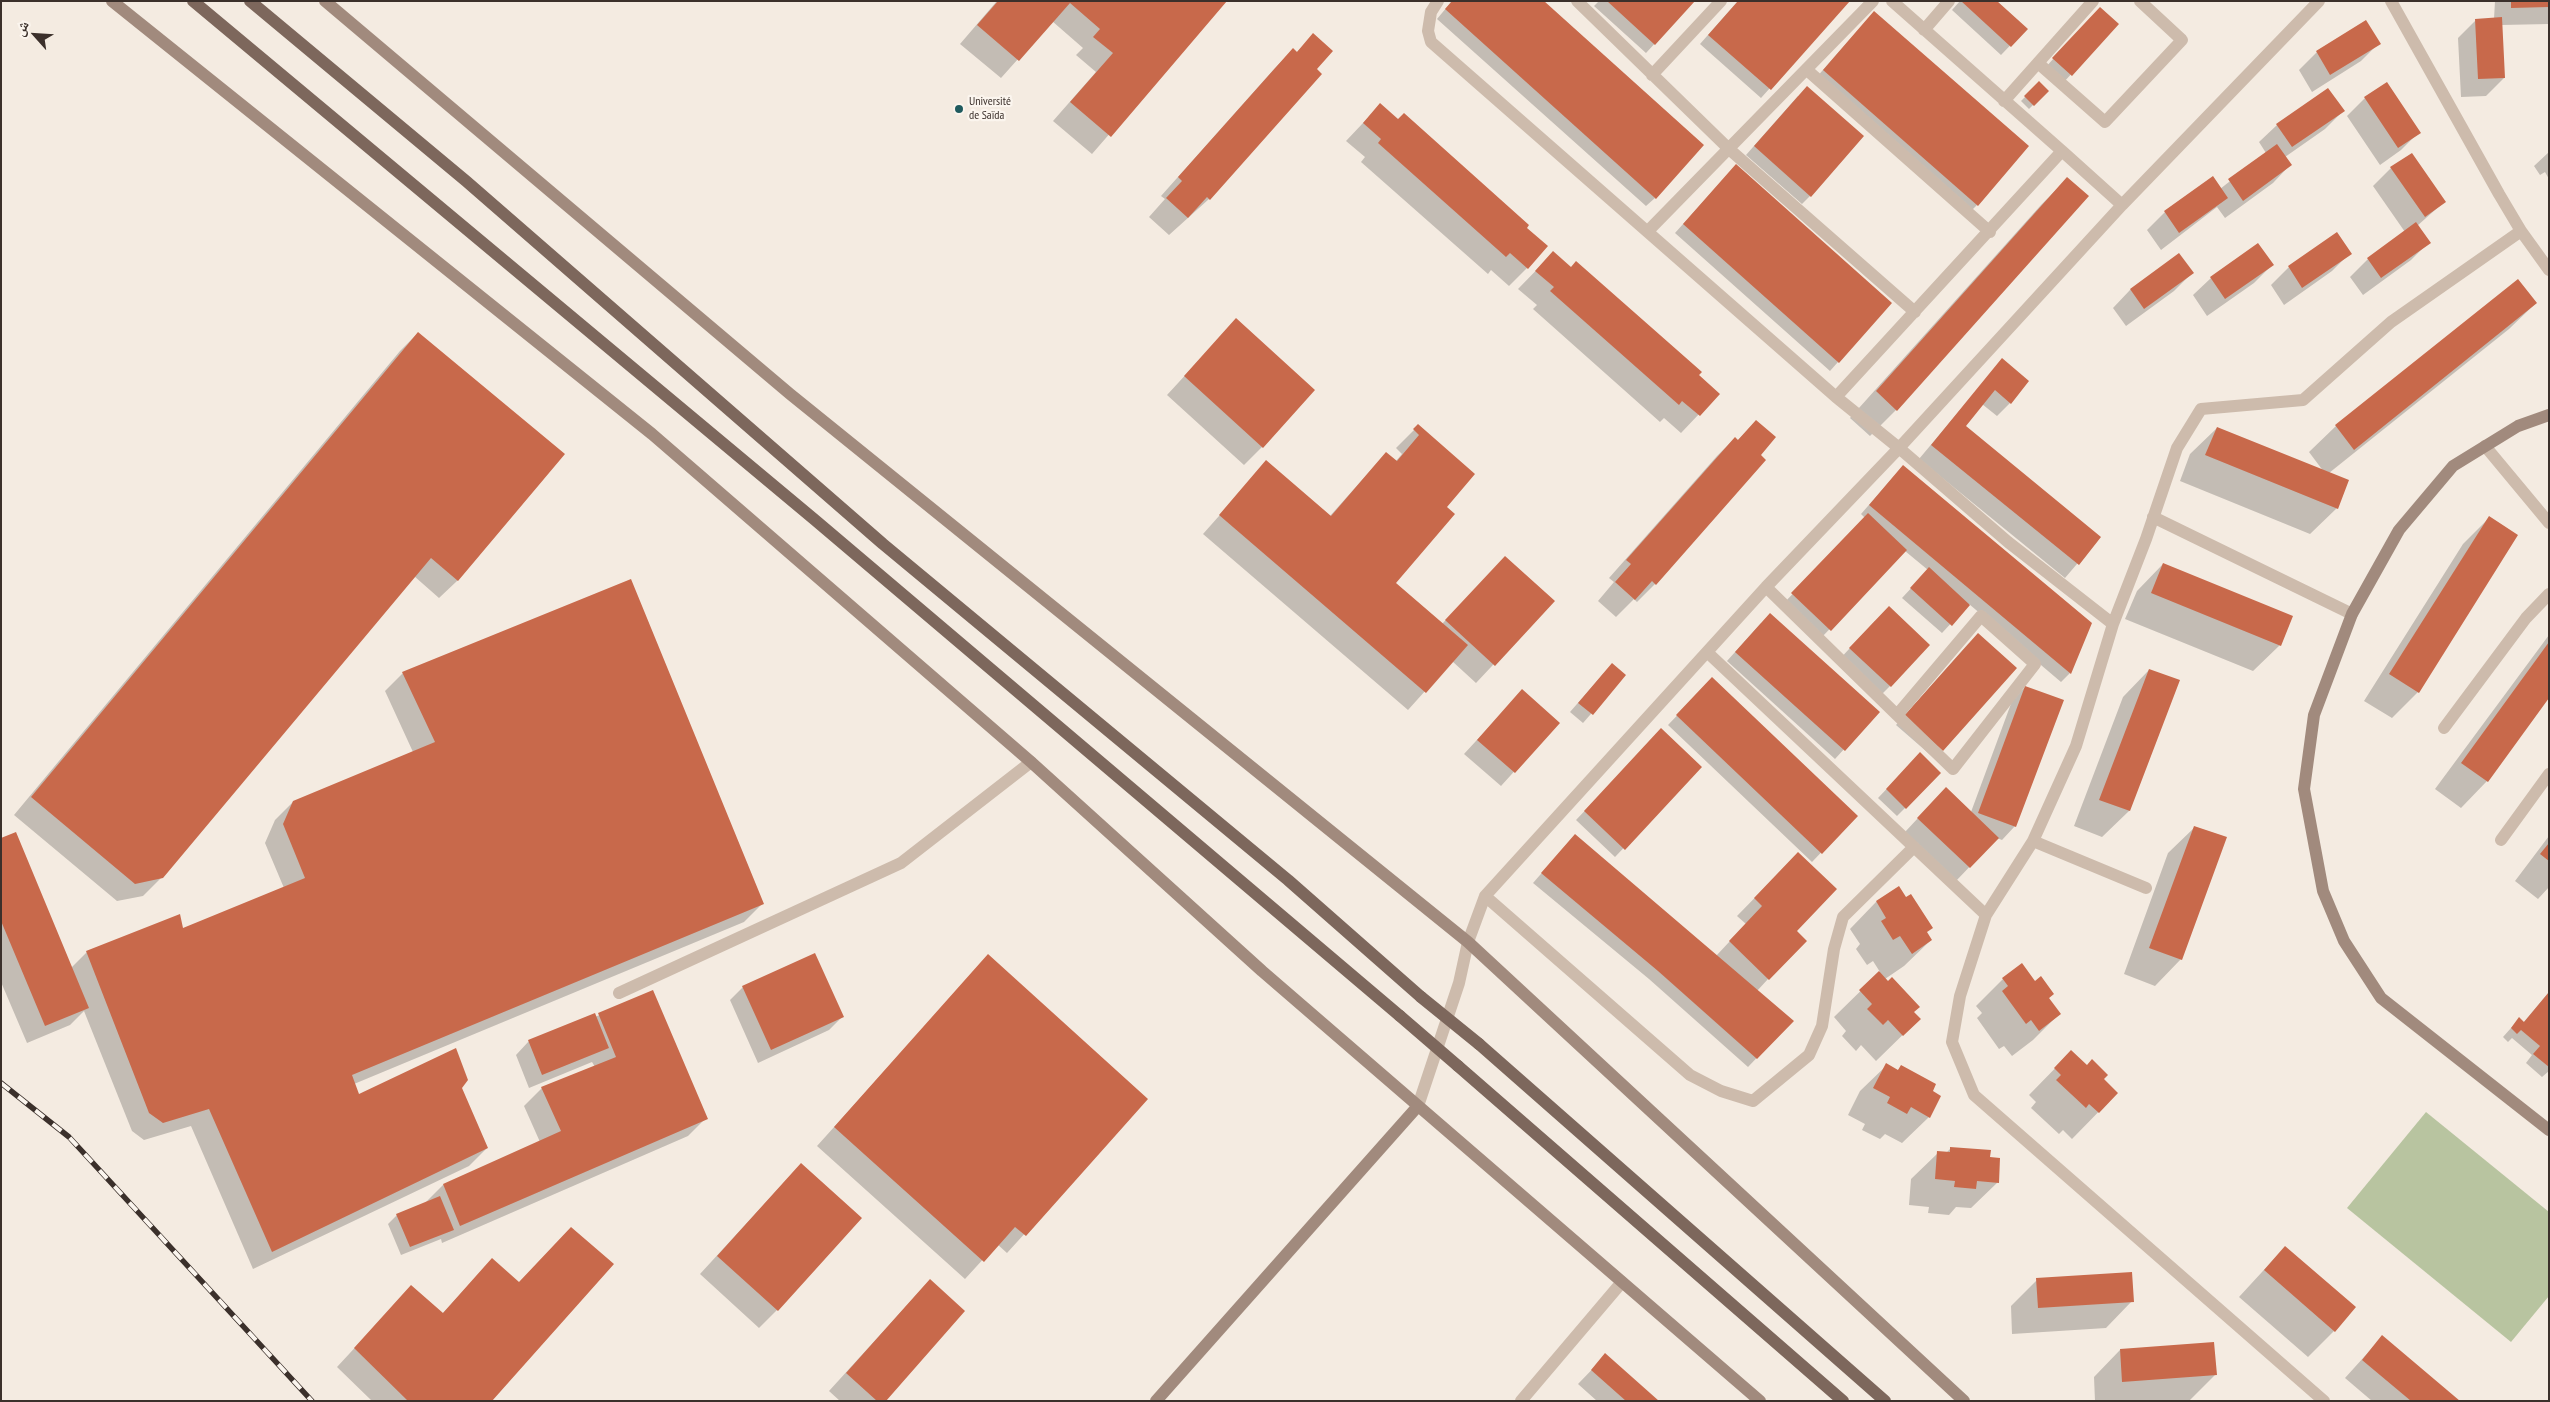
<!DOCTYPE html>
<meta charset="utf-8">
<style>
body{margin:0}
#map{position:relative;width:2550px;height:1402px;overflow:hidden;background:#f4ebe1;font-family:"PT Sans Narrow","Noto Naskh Arabic",sans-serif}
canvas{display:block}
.frame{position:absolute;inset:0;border:2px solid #3b302b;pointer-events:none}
.north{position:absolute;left:10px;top:10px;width:50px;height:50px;-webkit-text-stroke:4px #fbf5ee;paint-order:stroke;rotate:296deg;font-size:14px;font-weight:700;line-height:20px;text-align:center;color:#3b302b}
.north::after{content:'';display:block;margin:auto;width:18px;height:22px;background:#3b302b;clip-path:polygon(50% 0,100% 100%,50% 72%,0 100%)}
</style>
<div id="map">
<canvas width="2550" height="1402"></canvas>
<div class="frame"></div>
<div class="north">ش</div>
</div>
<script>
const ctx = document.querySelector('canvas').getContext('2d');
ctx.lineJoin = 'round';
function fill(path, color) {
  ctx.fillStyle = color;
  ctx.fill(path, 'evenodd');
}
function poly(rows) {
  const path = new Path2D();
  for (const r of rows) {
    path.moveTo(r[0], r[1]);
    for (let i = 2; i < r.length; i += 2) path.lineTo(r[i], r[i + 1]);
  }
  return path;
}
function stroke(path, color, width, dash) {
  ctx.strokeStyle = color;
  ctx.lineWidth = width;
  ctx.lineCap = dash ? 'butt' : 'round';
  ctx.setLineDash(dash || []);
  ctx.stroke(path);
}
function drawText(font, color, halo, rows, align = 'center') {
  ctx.font = font + ' "PT Sans Narrow",sans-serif';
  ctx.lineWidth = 4.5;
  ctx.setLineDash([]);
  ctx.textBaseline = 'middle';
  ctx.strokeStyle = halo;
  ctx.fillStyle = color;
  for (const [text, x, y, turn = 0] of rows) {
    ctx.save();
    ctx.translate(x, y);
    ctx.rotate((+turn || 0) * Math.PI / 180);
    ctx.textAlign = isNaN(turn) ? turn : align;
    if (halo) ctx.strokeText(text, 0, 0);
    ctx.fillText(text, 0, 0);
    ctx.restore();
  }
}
fill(poly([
 [2426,1112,2549,1212,2549,1296,2511,1342,2347,1208]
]), '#b8c4a0');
fill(poly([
 [997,1,1225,1,1092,154,1053,121,1096,72,1076,55,1083,48,1052,21,1001,78,960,44],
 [1452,1,1655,198,1646,206,1437,19],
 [1599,1,1694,1,1646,53,1594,6],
 [1738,1,1848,1,1761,98,1700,44],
 [1960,1,1996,1,2026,29,2001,55,1952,10],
 [2495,1,2549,1,2549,24,2501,25,2504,78,2486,96,2461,97,2458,38,2476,20,2494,19],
 [1874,12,1977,205,1969,213,1815,79],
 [2091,17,2118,24,2062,84,2045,68],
 [2366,22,2379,43,2361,61,2312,92,2299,70,2317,52],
 [1313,35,1209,199,1169,235,1149,217,1165,199,1161,196,1275,68,1293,50,1296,53],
 [2039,83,2047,91,2029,109,2021,101],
 [1798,96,1810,196,1802,204,1746,155],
 [2365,98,2419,132,2401,150,2380,165,2347,116],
 [1380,105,1525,228,1527,268,1509,286,1491,270,1488,274,1361,162,1365,157,1346,141],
 [2343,111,2325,129,2285,157,2290,165,2273,183,2225,218,2217,207,2161,250,2147,230,2165,212,2212,178,2220,189,2266,153,2259,142,2277,125],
 [2549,152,2549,179,2545,172,2540,175,2534,166],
 [2411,154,2444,202,2417,226,2429,242,2411,260,2363,295,2350,277,2368,259,2405,232,2373,186,2391,168],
 [1727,175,1838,362,1830,371,1675,233],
 [2067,179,1896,410,1870,436,1850,418,2041,205],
 [2337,234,2350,253,2332,271,2284,305,2271,285,2289,267],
 [1553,253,1718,394,1681,433,1664,418,1660,422,1533,309,1537,305,1518,289],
 [2179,255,2192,273,2174,291,2126,326,2113,308,2130,290],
 [2272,265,2254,283,2207,316,2193,295,2211,278],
 [2518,281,2536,303,2509,329,2329,473,2337,508,2310,534,2180,481,2190,454,2217,428,2324,472,2309,452,2336,426],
 [1236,320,1262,447,1244,465,1167,395],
 [418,333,563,454,457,581,439,598,414,576,162,877,143,896,117,901,14,815,400,351],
 [2002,360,2010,403,1997,416,1982,404,1964,426,2100,537,2065,578,1919,459],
 [1756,421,1759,455,1765,460,1655,584,1637,602,1634,599,1616,617,1598,601,1614,582,1609,578,1717,456,1735,438,1737,441],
 [1418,426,1445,508,1394,583,1442,624,1505,557,1553,601,1476,683,1452,661,1408,710,1203,534,1267,462,1330,516,1386,453,1396,461,1402,454,1396,448],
 [1903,466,2090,623,2070,673,2061,682,1969,604,1942,633,1902,598,1928,570,1905,551,1821,638,1784,603,1865,518,1861,514],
 [2489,518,2418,692,2392,718,2364,701,2463,544],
 [2163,564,2280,645,2253,671,2125,619,2137,591],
 [1875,621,1890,686,1877,699,1837,662],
 [1761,623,1878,712,1835,759,1727,661],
 [2549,635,2549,696,2487,781,2461,808,2435,789],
 [1969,643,1934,758,1896,725],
 [2149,670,2178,681,2129,811,2102,837,2074,826,2123,697],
 [403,673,762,904,744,922,354,1084,358,1096,461,1088,487,1148,469,1166,253,1269,191,1126,144,1140,132,1131,84,1011,70,1025,27,1043,1,982,1,839,71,968,87,952,182,929,284,888,265,843,275,820,293,802,413,752,385,691],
 [1604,673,1625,675,1583,723,1570,712],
 [1712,679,1856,816,1812,862,1668,725],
 [2025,687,2015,826,2002,840,1997,838,1956,881,1905,832,1933,802,1971,812,2012,701],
 [1522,691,1558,723,1501,786,1464,754],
 [1653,739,1701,767,1615,857,1576,820],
 [1920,754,1940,773,1897,816,1878,798],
 [2195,827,2181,959,2155,986,2124,974,2168,853],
 [1575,835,1716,956,1746,924,1737,916,1781,871,1795,931,1768,979,1757,991,1792,1021,1748,1067,1649,979,1533,883],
 [2549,836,2549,887,2538,899,2515,881],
 [1899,887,1931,940,1904,966,1885,979,1919,1019,1876,1061,1861,1045,1856,1051,1842,1036,1846,1031,1834,1017,1880,972,1873,961,1867,965,1856,949,1860,944,1850,929,1876,902],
 [988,956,1147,1099,1007,1253,997,1244,965,1279,817,1146],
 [2022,965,2034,982,2053,994,2048,999,2059,1014,2033,1040,2012,1056,2004,1046,1999,1049,1977,1018,1982,1013,1976,1006,2003,979],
 [743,987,842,1017,829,1030,758,1063,730,1000],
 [652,991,706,1118,688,1136,442,1243,441,1239,401,1255,388,1224,397,1215,425,1203,443,1185,540,1142,524,1106,542,1088,595,1067,592,1062,529,1088,516,1055,529,1041,595,1017],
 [2549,992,2549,1071,2542,1077,2526,1063,2532,1055,2512,1038,2508,1042,2503,1037,2519,1019,2523,1023],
 [2071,1052,2117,1093,2072,1139,2063,1130,2059,1134,2031,1108,2036,1102,2029,1095],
 [1887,1065,1897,1071,1901,1067,1931,1091,1929,1117,1902,1143,1885,1134,1880,1139,1862,1130,1865,1124,1848,1115,1860,1091],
 [1951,1148,1989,1158,1998,1182,1971,1208,1956,1207,1949,1215,1928,1213,1929,1207,1909,1205,1911,1179,1938,1153,1946,1153],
 [801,1164,777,1310,759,1328,700,1274],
 [2285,1247,2334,1331,2308,1357,2239,1297],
 [475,1278,490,1401,372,1401,337,1367,411,1287,442,1314],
 [930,1280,884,1401,840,1401,829,1391],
 [2037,1280,2132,1301,2106,1328,2012,1334,2011,1306],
 [2382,1337,2458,1401,2372,1401,2345,1378],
 [2120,1350,2215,1375,2189,1401,2095,1401,2094,1377],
 [1606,1355,1657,1401,1597,1401,1578,1384]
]), '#0003');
fill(poly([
 [998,1,1227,1,1111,137,1070,102,1113,53,1093,37,1100,29,1070,3,1019,61,977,25],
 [1452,1,1544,1,1704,145,1656,199,1445,9],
 [1607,1,1695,1,1655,45],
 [1738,1,1850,1,1771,90,1708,35],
 [1961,1,1997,1,2028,29,2011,47],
 [2511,1,2549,1,2549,7,2511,8],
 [2100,7,2119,24,2072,76,2052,58],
 [1874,11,2029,146,1978,206,1823,70],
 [2502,17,2505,78,2478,79,2475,19],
 [2366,20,2381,44,2330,75,2316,51],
 [1313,33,1333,51,1317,69,1322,74,1210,200,1207,197,1188,218,1166,198,1182,181,1178,177,1293,48,1297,52],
 [2039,81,2049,91,2034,106,2024,96],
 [2387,82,2421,133,2398,148,2364,97],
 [1807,86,1864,136,1811,197,1754,146],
 [2328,88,2345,111,2292,147,2276,124],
 [1380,103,1398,119,1404,113,1529,225,1527,228,1548,246,1528,269,1510,253,1506,257,1378,143,1381,139,1363,123],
 [2277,144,2292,165,2243,201,2228,179],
 [2412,153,2446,202,2425,217,2390,167],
 [1736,164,1892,303,1839,363,1683,224],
 [2213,176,2228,198,2179,233,2164,211],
 [2067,177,2089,196,1897,411,1876,391],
 [2416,222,2431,243,2381,278,2367,258],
 [2337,232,2352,254,2302,288,2288,266],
 [2258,243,2274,265,2225,299,2210,277],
 [1553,251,1571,267,1576,261,1702,372,1699,375,1720,394,1700,416,1682,401,1679,405,1550,291,1554,287,1535,271],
 [2179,253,2194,273,2144,309,2130,289],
 [2518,279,2537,303,2354,450,2335,425],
 [1236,318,1315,390,1263,448,1184,376],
 [418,332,565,454,458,581,431,558,163,878,135,884,31,797],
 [2002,358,2029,381,2011,404,1995,390,1966,426,2101,537,2079,565,1931,445],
 [1756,420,1776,437,1761,455,1766,460,1656,585,1652,581,1635,600,1615,582,1631,564,1626,560,1735,437,1738,440],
 [1418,424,1475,474,1447,507,1455,514,1396,583,1468,645,1426,693,1219,515,1266,460,1331,516,1386,452,1397,461,1419,435,1413,429],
 [2217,427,2349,480,2338,509,2205,455],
 [1903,465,2092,623,2071,674,1869,505],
 [1868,513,1907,550,1831,631,1791,593],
 [2489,516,2518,535,2419,693,2389,674],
 [1505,556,1555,601,1495,666,1445,620],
 [2163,563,2293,616,2281,646,2151,593],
 [1929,567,1970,605,1952,626,1910,588],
 [631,579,764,904,352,1075,359,1094,456,1048,468,1080,462,1088,488,1148,272,1252,209,1109,163,1123,149,1113,86,951,180,914,183,928,305,878,283,824,293,801,435,742,402,672],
 [1889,606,1930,645,1891,687,1849,648],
 [1770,613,1880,712,1845,751,1735,652],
 [1978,633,2017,668,1943,751,1904,716],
 [2549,642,2549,698,2488,782,2461,763],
 [1612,663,1626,675,1593,715,1578,703],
 [2149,669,2180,680,2130,811,2099,800],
 [1712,677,1858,816,1822,854,1676,715],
 [2025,686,2064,700,2016,827,1978,813],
 [1522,689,1560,723,1515,773,1477,740],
 [1661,728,1702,767,1625,850,1584,811],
 [1920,752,1941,773,1906,809,1886,789],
 [1946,787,1999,838,1970,868,1917,818],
 [2194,826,2227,837,2182,960,2149,948],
 [16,832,89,1008,45,1026,1,921,1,838],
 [1575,834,1794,1021,1757,1059,1658,971,1541,873],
 [2549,843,2549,861,2540,854],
 [1798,852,1837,889,1797,931,1807,941,1769,980,1729,941,1762,906,1754,898],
 [1899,886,1906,897,1911,894,1933,928,1927,932,1932,940,1912,954,1900,936,1893,940,1881,921,1886,918,1876,901],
 [815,953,844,1017,771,1050,742,986],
 [988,954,1148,1099,1026,1236,1015,1227,984,1262,834,1127],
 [2022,963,2035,981,2041,976,2054,994,2049,998,2061,1014,2039,1031,2031,1020,2026,1024,2002,991,2008,986,2002,978],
 [1879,971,1888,981,1892,977,1920,1007,1914,1012,1921,1019,1903,1036,1888,1020,1883,1025,1867,1009,1872,1004,1859,990],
 [653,990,708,1119,460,1226,443,1184,561,1131,541,1087,616,1057,598,1013],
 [2549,992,2549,1067,2533,1054,2540,1046,2521,1030,2517,1034,2511,1028,2519,1017,2524,1022],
 [595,1013,609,1048,542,1075,528,1040],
 [2071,1050,2087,1065,2092,1059,2108,1075,2104,1079,2118,1093,2099,1113,2089,1104,2086,1108,2056,1080,2061,1075,2054,1068],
 [1886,1063,1898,1070,1901,1065,1936,1084,1933,1091,1941,1096,1930,1118,1911,1107,1907,1114,1887,1103,1890,1097,1873,1088],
 [1950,1147,1991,1150,1990,1157,2000,1158,1999,1183,1977,1181,1976,1189,1954,1187,1955,1181,1935,1179,1937,1151,1950,1152],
 [801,1163,862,1218,778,1311,717,1256],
 [440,1196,454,1230,410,1247,396,1214],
 [571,1227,614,1264,492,1401,408,1401,354,1348,411,1285,443,1313,492,1258,519,1282],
 [2285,1246,2356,1307,2335,1332,2264,1270],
 [2132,1272,2134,1302,2038,1308,2036,1278],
 [930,1279,965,1311,886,1401,877,1401,846,1373],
 [2382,1335,2460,1401,2411,1401,2362,1360],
 [2214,1342,2217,1375,2122,1382,2120,1349],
 [1605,1353,1659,1401,1626,1401,1591,1370]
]), '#c8694b');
stroke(poly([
 [1577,1,1729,149,1915,312],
 [2391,1,2499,194,2521,231,2549,270],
 [1924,30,1949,1],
 [2038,63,2105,122,2182,40,2140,1],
 [1807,70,1990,232],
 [1652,75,1721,1],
 [2004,101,2093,1],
 [2062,151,2122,205],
 [1648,231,1873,1],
 [1836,397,2062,151,1892,1],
 [2485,446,2549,523],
 [2153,517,2352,614],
 [1766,587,1897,715,1981,616,2035,664,1953,769,1897,715],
 [2113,624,2008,542,1899,448,2122,205,2319,1],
 [1707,652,1986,915],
 [2444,728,2526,618,2549,594],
 [2501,840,2549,774],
 [2033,841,2146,888],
 [1485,896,1690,1075,1721,1091,1753,1101,1809,1055,1822,1026,1834,949,1843,917,1914,847],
 [619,993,901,863,1031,762],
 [1418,1106,1459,983,1468,942,1485,896,1766,587,1899,448,1836,397,1431,42,1428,31,1431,12,1438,1],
 [1521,1401,1622,1282],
 [2324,1401,1974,1095,1952,1042,1960,996,1986,915,2033,841,2076,746,2113,624,2146,539,2177,448,2201,409,2303,400,2391,322,2521,231]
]), '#cdbbac', 12);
stroke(poly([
 [112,1,652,434,1031,762,1262,971,1760,1401],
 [325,1,790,394,1468,942,1964,1401],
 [2549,415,2518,426,2453,466,2399,530,2352,614,2314,715,2304,789,2323,891,2344,941,2381,998,2549,1130],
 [1156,1401,1418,1106]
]), '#a18a7d', 12);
stroke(poly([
 [193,1,815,520,1400,1016],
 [250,1,466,181,883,544,1288,880,1421,997],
 [1479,1044,1885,1401],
 [1458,1066,1843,1401]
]), '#7d675c', 12);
const rail = poly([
 [1,1083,69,1137,312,1401]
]);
stroke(rail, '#3b302b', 5.5);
stroke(rail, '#fbf5ee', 4, [11]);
stroke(poly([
 [1421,997,1479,1044],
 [1400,1016,1458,1066]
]), '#7d675c', 12);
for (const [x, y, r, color] of [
 [959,109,5,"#1f5a5e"]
]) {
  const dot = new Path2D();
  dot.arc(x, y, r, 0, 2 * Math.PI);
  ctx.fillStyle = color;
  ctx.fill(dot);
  stroke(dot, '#fbf5ee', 2);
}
drawText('12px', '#3b302b', '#fbf5ee', [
 ["Université",969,102],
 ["de Saïda",969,116]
], 'left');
</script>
